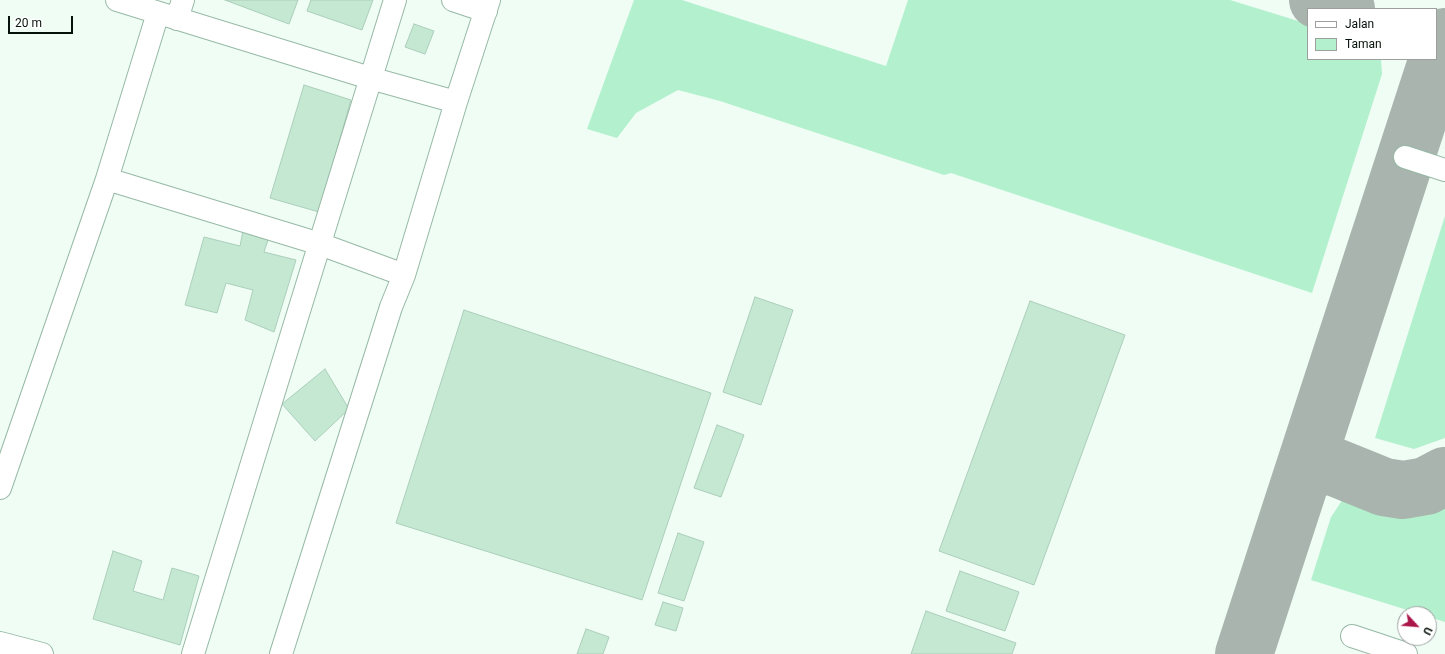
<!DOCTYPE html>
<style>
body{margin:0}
#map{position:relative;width:1445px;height:654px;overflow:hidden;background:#effdf5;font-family:Roboto,sans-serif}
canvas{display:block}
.legend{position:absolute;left:1307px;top:8px;width:130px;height:52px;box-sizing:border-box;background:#fff;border:1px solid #9ba09d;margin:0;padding:5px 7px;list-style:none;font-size:12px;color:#05110a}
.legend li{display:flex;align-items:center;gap:8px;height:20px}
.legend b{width:20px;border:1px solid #9ba09d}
.north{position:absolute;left:1397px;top:606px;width:40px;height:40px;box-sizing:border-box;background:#fff;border:1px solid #9ba09d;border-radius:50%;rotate:116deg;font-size:11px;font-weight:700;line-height:16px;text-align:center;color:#05110a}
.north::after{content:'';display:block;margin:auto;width:14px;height:18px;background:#aa1649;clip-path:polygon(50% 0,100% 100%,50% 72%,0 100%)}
.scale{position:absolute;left:8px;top:16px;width:65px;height:18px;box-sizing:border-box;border:2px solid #05110a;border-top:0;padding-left:5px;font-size:12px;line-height:14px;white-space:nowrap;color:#05110a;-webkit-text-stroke:3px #fff;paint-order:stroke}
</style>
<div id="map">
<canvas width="1445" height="654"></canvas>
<ul class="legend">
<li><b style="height:5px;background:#fff"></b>Jalan</li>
<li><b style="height:11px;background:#b3f0cd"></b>Taman</li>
</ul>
<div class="north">U</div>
<div class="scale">20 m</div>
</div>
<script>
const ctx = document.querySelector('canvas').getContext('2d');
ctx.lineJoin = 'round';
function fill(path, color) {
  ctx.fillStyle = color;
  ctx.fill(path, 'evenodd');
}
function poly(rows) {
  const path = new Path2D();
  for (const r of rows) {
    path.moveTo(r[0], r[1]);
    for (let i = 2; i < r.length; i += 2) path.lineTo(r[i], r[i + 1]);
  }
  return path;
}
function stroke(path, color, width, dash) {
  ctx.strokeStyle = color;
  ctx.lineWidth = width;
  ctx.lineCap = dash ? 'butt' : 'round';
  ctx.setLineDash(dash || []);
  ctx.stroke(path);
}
fill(poly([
 [634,0,682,0,886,66,908,0,1230,0,1308,24,1308,59,1381,59,1382,74,1312,293,951,173,944,175,720,101,678,90,636,113,617,138,587,129],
 [1445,216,1445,438,1414,449,1375,438],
 [1355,498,1414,515,1435,512,1445,507,1445,622,1429,617,1429,614,1420,614,1311,580,1331,517,1343,499]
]), '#b3f0cd');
stroke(poly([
 [1318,0,1346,9],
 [1302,477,1318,466,1332,466,1384,487,1403,490,1426,486,1445,476],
 [1244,654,1445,37]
]), '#a8b4ad', 58);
const building = poly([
 [225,0,298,0,289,24,225,0],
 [311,0,373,0,362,30,307,11,311,0],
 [414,24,434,31,425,54,405,47,414,24],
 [304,85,351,100,319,212,270,198,304,85],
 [243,231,269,237,264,252,296,260,274,332,245,320,253,290,226,283,217,313,185,305,204,237,240,246,243,231],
 [755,297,793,310,761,405,723,392,755,297],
 [1030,301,1125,335,1034,585,939,551,1030,301],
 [464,310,711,393,642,600,396,523,464,310],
 [325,369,349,409,315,441,282,404,325,369],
 [717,425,744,435,721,497,694,488,717,425],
 [678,533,704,542,684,601,658,593,678,533],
 [113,551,142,561,133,591,163,600,172,568,199,576,180,645,93,619,113,551],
 [960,571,1019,592,1005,631,946,611,960,571],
 [663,602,683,608,676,631,655,625,663,602],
 [926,611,1016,643,1012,654,911,654,926,611],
 [586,629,609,637,603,654,577,654,586,629]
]);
fill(building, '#c4e8d2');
stroke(building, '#abceb9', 1);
const minor = poly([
 [117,0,370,78,456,102],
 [453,0,486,11],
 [158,13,107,179,320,244,404,275],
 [177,19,183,0],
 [1405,157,1445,170],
 [0,488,107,179],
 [1352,636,1406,654],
 [0,643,42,654],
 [193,654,395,0],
 [281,654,391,307,404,275,456,102,489,0]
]);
stroke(minor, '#97b9a5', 24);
stroke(minor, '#fff', 22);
</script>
